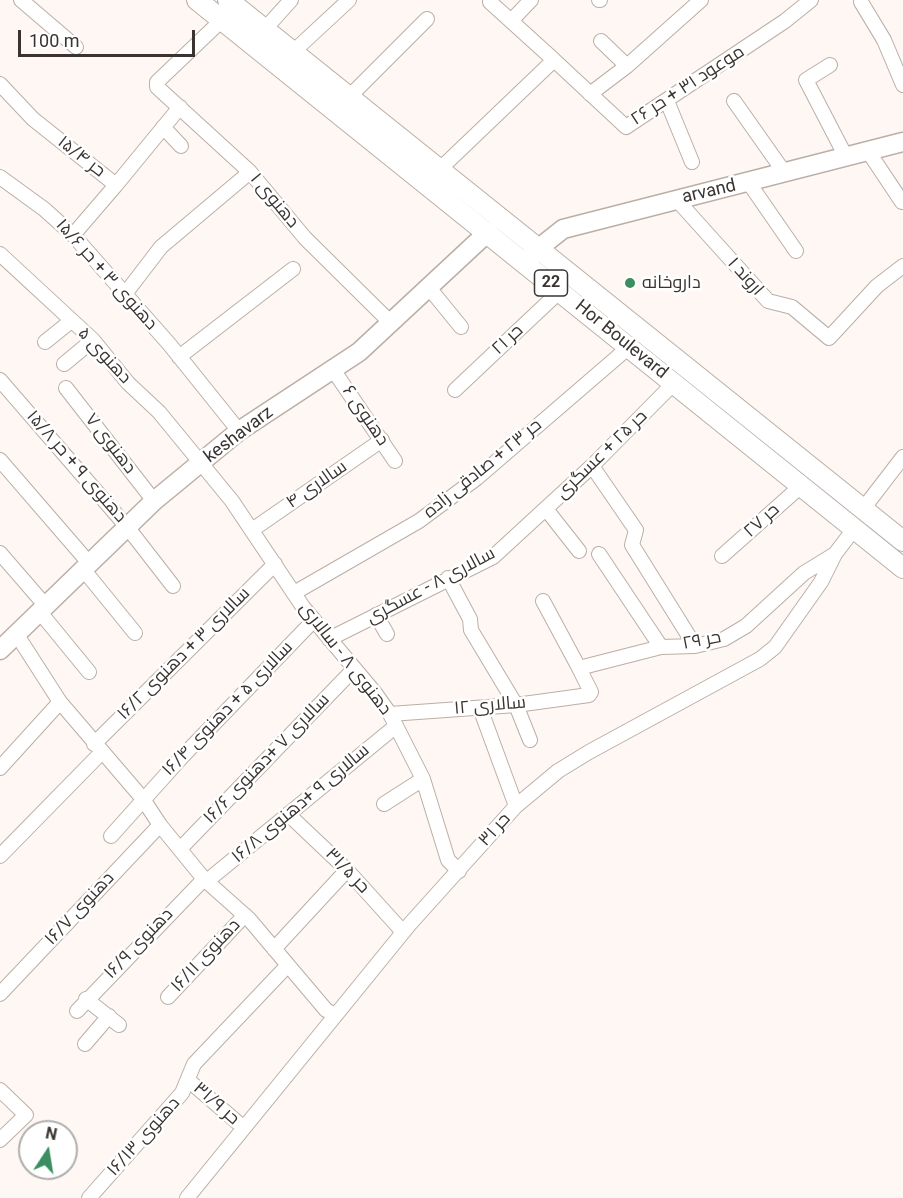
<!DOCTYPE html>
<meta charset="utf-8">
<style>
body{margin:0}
#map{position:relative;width:903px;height:1198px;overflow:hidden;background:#fff7f3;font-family:Roboto,sans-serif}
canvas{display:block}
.north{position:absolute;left:18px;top:1120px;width:60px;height:60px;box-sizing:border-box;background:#fff;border:2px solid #b0aead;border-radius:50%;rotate:12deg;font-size:16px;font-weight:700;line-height:24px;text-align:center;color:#393431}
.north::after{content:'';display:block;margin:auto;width:21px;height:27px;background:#3a8e60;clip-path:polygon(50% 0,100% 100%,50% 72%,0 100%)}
.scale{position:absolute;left:18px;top:30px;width:177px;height:27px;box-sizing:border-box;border:3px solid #393431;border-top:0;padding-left:8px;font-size:18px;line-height:21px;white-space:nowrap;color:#393431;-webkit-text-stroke:4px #fff;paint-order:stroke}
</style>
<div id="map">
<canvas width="903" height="1198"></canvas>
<div class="north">N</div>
<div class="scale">100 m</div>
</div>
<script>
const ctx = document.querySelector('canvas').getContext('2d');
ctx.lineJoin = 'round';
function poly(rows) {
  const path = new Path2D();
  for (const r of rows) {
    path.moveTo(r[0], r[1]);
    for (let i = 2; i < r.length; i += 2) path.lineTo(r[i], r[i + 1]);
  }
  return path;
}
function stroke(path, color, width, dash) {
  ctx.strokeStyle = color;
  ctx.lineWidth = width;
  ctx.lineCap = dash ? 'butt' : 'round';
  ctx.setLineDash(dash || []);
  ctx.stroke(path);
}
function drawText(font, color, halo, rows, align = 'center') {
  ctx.font = font + ' Roboto,Cairo,sans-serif';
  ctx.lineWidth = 5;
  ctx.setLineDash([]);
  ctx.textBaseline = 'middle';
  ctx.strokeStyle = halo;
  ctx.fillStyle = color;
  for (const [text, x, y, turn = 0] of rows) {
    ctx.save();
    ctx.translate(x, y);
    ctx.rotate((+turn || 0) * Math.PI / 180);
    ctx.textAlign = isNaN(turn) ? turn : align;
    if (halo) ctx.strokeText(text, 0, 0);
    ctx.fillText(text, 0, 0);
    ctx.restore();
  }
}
const street = poly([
 [21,0,76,47],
 [599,0,600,0],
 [490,2,554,60],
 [861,2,884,40,903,85],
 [222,20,157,82,157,87,250,172,305,238,391,323],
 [511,21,531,0],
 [265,29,291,0],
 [601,41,627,66],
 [294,51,349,0],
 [830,65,806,80,846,157],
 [0,84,33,119,116,185,180,107],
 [590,94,627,66,701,0],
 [350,96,427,19],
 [667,101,692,162],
 [734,101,784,172],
 [163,127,181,146],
 [868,151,902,202],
 [440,169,554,60,626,127,785,21,811,0],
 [0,177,44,209,73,235,170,345,239,431],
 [749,183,796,251],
 [677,200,768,301,792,307,829,338,877,286,903,266],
 [73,235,116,185],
 [0,254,93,340,128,383,159,412,232,501,303,607,375,693,390,714,423,779,448,860,459,871],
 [430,289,461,327],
 [125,294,161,247,250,172],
 [45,342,71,321],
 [179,357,293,269],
 [64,364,93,340],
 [334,371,395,461],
 [0,380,128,528,173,586],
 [66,388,154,501],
 [455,390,560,291],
 [0,460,89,563],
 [592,466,636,530,632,545,695,646],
 [546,509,579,551],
 [863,509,903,457],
 [252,530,382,440],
 [0,553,45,605],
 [599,554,661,647],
 [722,556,801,486],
 [83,569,135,633],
 [448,578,470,619,471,630,516,705,530,740],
 [294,593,419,521,477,478,629,347],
 [39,611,89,672],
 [376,615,387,634],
 [17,635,60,702,143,799,160,825,204,879,249,919,326,1010,335,1015],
 [329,639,493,557,592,466,674,383],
 [579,668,661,647,695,646,724,639,746,626,804,573,835,554],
 [480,708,516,806],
 [390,714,516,705,589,695,591,692,579,668,543,601],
 [94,744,275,564],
 [0,768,60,702],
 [384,804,423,779],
 [288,814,347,870,403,932],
 [111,836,181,758,314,620],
 [180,849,354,669],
 [0,856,101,753],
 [207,881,396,726],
 [274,949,347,870],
 [0,994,160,825],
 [168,997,245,915],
 [86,999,119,1025],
 [77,1011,204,879],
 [85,1044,109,1016],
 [188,1080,244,1128],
 [0,1090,26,1115,0,1140],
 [89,1198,182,1093,194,1064,288,965],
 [187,1198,409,925,516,806,558,771,589,752,760,659,775,647,821,582,835,554,854,529]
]);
const secondary = poly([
 [525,263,539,248,563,229,903,142],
 [0,650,154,501,239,431,359,352,488,232]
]);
const primary = poly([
 [197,0,903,568],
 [228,0,903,541]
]);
stroke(street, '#baafa7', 16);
stroke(secondary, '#baafa7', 21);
stroke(primary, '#baafa7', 22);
stroke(street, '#fff', 14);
stroke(secondary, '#fff', 18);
stroke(primary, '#fff', 20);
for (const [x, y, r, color] of [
 [630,283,6,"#3a8e60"]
]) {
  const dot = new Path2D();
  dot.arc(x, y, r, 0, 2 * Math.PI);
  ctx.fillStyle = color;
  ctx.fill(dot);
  stroke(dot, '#fff', 2);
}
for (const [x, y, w] of [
 [551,283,33]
]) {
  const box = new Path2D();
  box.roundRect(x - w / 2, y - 13, w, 26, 4.5);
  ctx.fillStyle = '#fff';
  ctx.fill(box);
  stroke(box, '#393431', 1.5);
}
drawText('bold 16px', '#393431', null, [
 ["22",551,283]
]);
drawText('18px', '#393431', '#fff', [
 ["موعود ۳۱ + حر ۲۶",688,86,-33],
 ["حر ۱۵/۴",81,157,38],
 ["arvand",709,192,-13],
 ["دهنوی ۱",274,201,50],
 ["دهنوی ۳ + حر ۱۵/۶",106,275,48],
 ["اروند ۱",745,277,48],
 ["حر ۲۱",508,340,-43],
 ["Hor Boulevard",621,340,39],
 ["دهنوی ۵",104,356,47],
 ["دهنوی ۶",365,416,56],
 ["keshavarz",239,435,-37],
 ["دهنوی ۷",110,444,52],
 ["حر ۲۵ + عسگری",602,455,-44],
 ["دهنوی ۹ + حر ۱۵/۸",76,467,49],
 ["حر ۲۳ + صادقی زاده",483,469,-39],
 ["سالاری ۴",317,485,-35],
 ["حر ۲۷",762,521,-42],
 ["سالاری ۸ - عسگری",431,586,-28],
 ["حر ۲۹",702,641,-11],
 ["سالاری ۳ + دهنوی ۱۶/۲",184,654,-45],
 ["دهنوی ۸ - سالاری",345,659,52],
 ["سالاری ۱۲",490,706,-5],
 ["سالاری ۵ + دهنوی ۱۶/۴",228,709,-46],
 ["سالاری ۷ +دهنوی ۱۶/۶",267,759,-46],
 ["سالاری ۹ +دهنوی ۱۶/۸",301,804,-40],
 ["حر ۳۱",495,830,-48],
 ["حر ۳۱/۵",347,871,46],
 ["دهنوی ۱۶/۷",80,909,-47],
 ["دهنوی ۱۶/۹",139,944,-46],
 ["دهنوی ۱۶/۱۱",206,956,-47],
 ["حر ۳۱/۹",216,1104,41],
 ["دهنوی ۱۶/۱۳",144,1137,-48]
]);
drawText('18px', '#393431', '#fff', [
 ["داروخانه",642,283]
], 'left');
</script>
